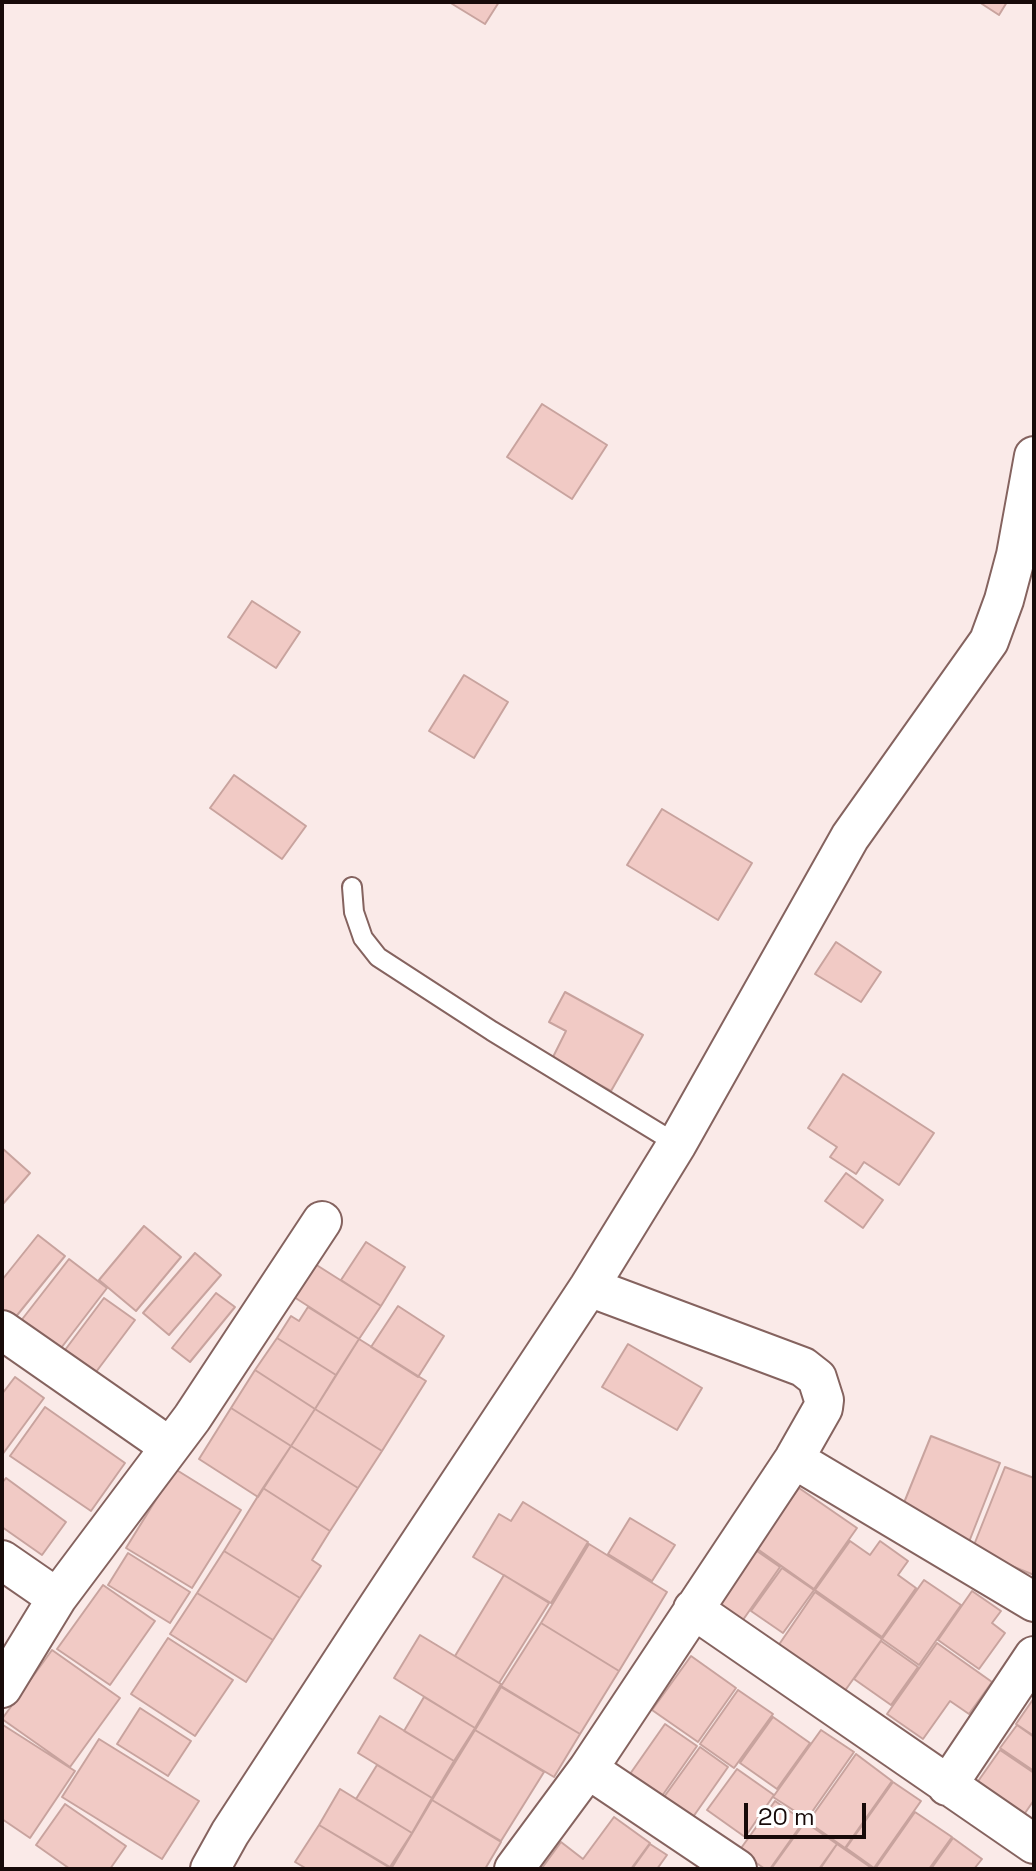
<!DOCTYPE html>
<style>
body{margin:0}
#map{position:relative;width:1036px;height:1871px;overflow:hidden;background:#faeae8;font-family:"Space Grotesk",sans-serif}
canvas{display:block}
.frame{position:absolute;inset:0;border:4px solid #170a09;pointer-events:none}
.scale{position:absolute;left:744px;top:1803px;width:122px;height:36px;box-sizing:border-box;border:4px solid #170a09;border-top:0;padding-left:10px;font-size:24px;line-height:28px;white-space:nowrap;color:#170a09;-webkit-text-stroke:6px #fff;paint-order:stroke}
</style>
<div id="map">
<canvas width="1036" height="1871"></canvas>
<div class="frame"></div>
<div class="scale">20 m</div>
</div>
<script>
const ctx = document.querySelector('canvas').getContext('2d');
ctx.lineJoin = 'round';
function fill(path, color) {
  ctx.fillStyle = color;
  ctx.fill(path, 'evenodd');
}
function poly(rows) {
  const path = new Path2D();
  for (const r of rows) {
    path.moveTo(r[0], r[1]);
    for (let i = 2; i < r.length; i += 2) path.lineTo(r[i], r[i + 1]);
  }
  return path;
}
function stroke(path, color, width, dash) {
  ctx.strokeStyle = color;
  ctx.lineWidth = width;
  ctx.lineCap = dash ? 'butt' : 'round';
  ctx.setLineDash(dash || []);
  ctx.stroke(path);
}
const building = poly([
 [449,2,499,2,485,24,449,2],
 [979,2,1007,2,999,15,979,2],
 [542,404,607,445,572,499,507,457,542,404],
 [252,601,300,632,276,668,228,637,252,601],
 [464,675,508,702,474,758,429,731,464,675],
 [234,775,306,826,282,859,210,808,234,775],
 [662,809,752,863,718,920,627,865,662,809],
 [836,942,881,972,861,1002,815,974,836,942],
 [565,992,643,1035,611,1091,552,1059,566,1031,549,1022,565,992],
 [843,1074,934,1133,899,1185,864,1162,856,1174,830,1157,837,1147,808,1128,843,1074],
 [2,1148,30,1173,2,1205,2,1148],
 [846,1173,883,1200,863,1228,825,1201,846,1173],
 [144,1226,181,1257,136,1311,99,1280,144,1226],
 [38,1235,65,1256,10,1324,2,1318,2,1280,38,1235],
 [366,1242,405,1267,381,1306,341,1280,366,1242],
 [195,1253,221,1275,169,1335,143,1313,195,1253],
 [69,1259,107,1288,58,1352,20,1322,69,1259],
 [315,1264,381,1306,359,1339,294,1297,315,1264],
 [216,1293,235,1307,190,1362,172,1348,216,1293],
 [104,1298,135,1320,93,1376,62,1354,104,1298],
 [398,1306,444,1336,418,1377,371,1347,398,1306],
 [308,1307,359,1339,336,1375,277,1338,291,1316,299,1321,308,1307],
 [277,1338,336,1375,315,1409,255,1370,277,1338],
 [359,1339,426,1381,382,1451,315,1409,359,1339],
 [628,1344,702,1388,677,1430,602,1387,628,1344],
 [255,1370,315,1409,291,1446,231,1408,255,1370],
 [15,1377,44,1398,2,1455,2,1394,15,1377],
 [45,1407,125,1463,91,1511,10,1456,45,1407],
 [231,1408,291,1446,258,1497,199,1459,231,1408],
 [315,1409,382,1451,358,1488,291,1446,315,1409],
 [931,1436,1000,1463,967,1547,897,1520,931,1436],
 [291,1446,358,1488,330,1531,263,1488,291,1446],
 [1005,1467,1034,1478,1034,1575,972,1550,1005,1467],
 [175,1469,241,1510,192,1588,126,1548,175,1469],
 [6,1478,66,1522,42,1555,2,1527,2,1483,6,1478],
 [263,1488,330,1531,312,1560,321,1566,300,1598,224,1551,263,1488],
 [799,1488,857,1528,814,1589,756,1548,799,1488],
 [523,1502,588,1542,551,1603,473,1557,499,1514,511,1521,523,1502],
 [630,1518,675,1545,652,1581,608,1554,630,1518],
 [850,1541,870,1555,880,1541,908,1561,898,1575,916,1588,882,1637,815,1590,850,1541],
 [589,1544,667,1592,619,1671,541,1623,589,1544],
 [754,1549,780,1567,738,1627,712,1608,754,1549],
 [224,1551,300,1598,273,1640,197,1593,224,1551],
 [128,1553,190,1592,170,1623,108,1585,128,1553],
 [782,1568,814,1590,783,1633,751,1611,782,1568],
 [504,1575,549,1603,499,1683,455,1656,504,1575],
 [924,1580,961,1605,919,1665,882,1639,924,1580],
 [103,1585,155,1621,110,1685,57,1649,103,1585],
 [972,1591,1001,1611,992,1623,1005,1633,979,1669,938,1640,972,1591],
 [815,1592,882,1639,844,1692,778,1646,815,1592],
 [197,1593,273,1640,246,1682,170,1634,197,1593],
 [541,1623,619,1671,580,1734,501,1686,541,1623],
 [420,1635,501,1684,475,1728,394,1678,420,1635],
 [168,1638,233,1680,195,1736,131,1694,168,1638],
 [881,1641,918,1667,891,1705,854,1679,881,1641],
 [937,1643,992,1682,969,1714,950,1701,923,1739,887,1714,937,1643],
 [52,1650,120,1698,70,1767,2,1719,52,1650],
 [691,1656,736,1688,698,1742,652,1710,691,1656],
 [501,1687,580,1734,554,1777,475,1730,501,1687],
 [738,1690,773,1714,734,1768,700,1744,738,1690],
 [424,1697,475,1728,454,1761,404,1731,424,1697],
 [1034,1698,1034,1736,1016,1724,1034,1698],
 [140,1708,191,1741,168,1776,117,1744,140,1708],
 [380,1716,454,1761,432,1798,358,1753,380,1716],
 [773,1717,810,1743,777,1789,740,1763,773,1717],
 [665,1724,697,1746,662,1796,630,1774,665,1724],
 [3,1725,75,1771,30,1838,2,1819,3,1725],
 [1017,1725,1034,1737,1034,1771,1000,1748,1017,1725],
 [475,1730,544,1772,501,1841,432,1800,475,1730],
 [821,1730,854,1752,807,1819,773,1797,821,1730],
 [99,1739,199,1801,162,1859,62,1797,99,1739],
 [700,1747,728,1767,693,1817,664,1797,700,1747],
 [1000,1750,1034,1773,1034,1800,1021,1819,974,1787,1000,1750],
 [856,1754,892,1781,845,1848,808,1822,856,1754],
 [377,1765,432,1798,412,1833,356,1799,377,1765],
 [737,1769,774,1795,745,1837,707,1810,737,1769],
 [893,1782,921,1801,874,1868,846,1848,893,1782],
 [340,1789,412,1833,390,1867,319,1825,340,1789],
 [432,1800,501,1842,485,1869,391,1869,432,1800],
 [775,1801,804,1821,770,1869,765,1869,739,1851,775,1801],
 [65,1804,126,1846,110,1869,70,1869,36,1845,65,1804],
 [915,1812,952,1837,929,1869,875,1869,915,1812],
 [614,1817,650,1843,631,1869,542,1868,561,1842,583,1859,614,1817],
 [805,1822,837,1844,819,1869,771,1869,805,1822],
 [319,1825,390,1868,389,1869,307,1869,295,1862,319,1825],
 [953,1838,982,1859,974,1869,931,1869,953,1838],
 [650,1844,667,1855,657,1869,632,1869,650,1844],
 [837,1844,873,1869,820,1869,837,1844]
]);
fill(building, '#f1cac5');
stroke(building, '#c8a39e', 2);
const lane = poly([
 [352,887,354,912,363,938,378,957,492,1031,677,1144]
]);
const street = poly([
 [2,1330,170,1447],
 [794,1459,1034,1602],
 [2,1560,57,1598],
 [693,1609,1034,1844],
 [2,1688,57,1598,192,1418,322,1221],
 [588,1769,737,1869],
 [947,1786,1034,1656],
 [210,1869,230,1833,367,1623,589,1287,677,1144,850,837,989,641,1004,600,1016,555,1034,456],
 [514,1869,588,1769,794,1459,823,1408,824,1400,817,1378,803,1367,589,1287]
]);
stroke(lane, '#85635f', 22);
stroke(street, '#85635f', 42);
stroke(lane, '#fff', 18);
stroke(street, '#fff', 38);
</script>
